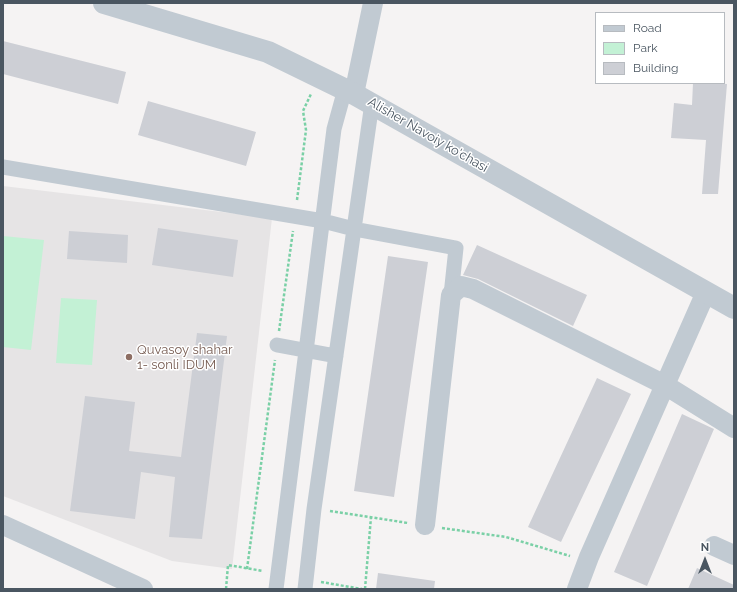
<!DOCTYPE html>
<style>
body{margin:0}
#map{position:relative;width:737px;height:592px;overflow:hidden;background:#f5f3f3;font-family:Raleway,sans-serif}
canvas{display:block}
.frame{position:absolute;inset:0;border:4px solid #4a5661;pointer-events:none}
.legend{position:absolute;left:595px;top:12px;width:130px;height:72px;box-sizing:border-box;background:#fff;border:1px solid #b7bbc0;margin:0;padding:5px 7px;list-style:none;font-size:12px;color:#4a5661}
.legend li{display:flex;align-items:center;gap:8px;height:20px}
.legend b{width:20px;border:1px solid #b7bbc0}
.north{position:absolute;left:685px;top:540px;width:40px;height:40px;-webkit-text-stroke:3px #fff;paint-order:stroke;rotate:0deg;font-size:11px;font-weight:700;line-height:16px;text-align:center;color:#4a5661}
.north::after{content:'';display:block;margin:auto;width:14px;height:18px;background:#4a5661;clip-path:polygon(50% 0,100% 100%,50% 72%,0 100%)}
</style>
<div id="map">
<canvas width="737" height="592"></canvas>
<div class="frame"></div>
<ul class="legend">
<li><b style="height:5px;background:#c1cad2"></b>Road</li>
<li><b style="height:11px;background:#c3f1d5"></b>Park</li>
<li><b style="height:11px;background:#cdcfd5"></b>Building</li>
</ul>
<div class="north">N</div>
</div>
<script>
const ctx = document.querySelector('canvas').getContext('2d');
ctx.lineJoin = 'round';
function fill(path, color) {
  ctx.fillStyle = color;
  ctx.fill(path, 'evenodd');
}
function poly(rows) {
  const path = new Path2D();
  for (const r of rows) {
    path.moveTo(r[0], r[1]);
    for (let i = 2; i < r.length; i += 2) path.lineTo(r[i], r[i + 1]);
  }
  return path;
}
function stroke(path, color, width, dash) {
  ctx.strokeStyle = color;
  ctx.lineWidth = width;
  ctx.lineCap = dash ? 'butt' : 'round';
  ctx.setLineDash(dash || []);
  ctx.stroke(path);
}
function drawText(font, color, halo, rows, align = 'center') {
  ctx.font = font + ' Raleway,sans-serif';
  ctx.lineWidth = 3;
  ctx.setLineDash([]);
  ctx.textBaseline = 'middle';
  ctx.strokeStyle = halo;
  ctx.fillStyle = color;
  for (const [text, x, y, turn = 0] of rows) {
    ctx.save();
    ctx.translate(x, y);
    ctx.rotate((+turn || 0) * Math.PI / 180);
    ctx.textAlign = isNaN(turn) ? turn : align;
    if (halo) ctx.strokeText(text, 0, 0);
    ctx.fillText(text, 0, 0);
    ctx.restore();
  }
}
fill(poly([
 [3,186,272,218,232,569,172,561,3,496]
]), '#e6e4e5');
fill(poly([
 [3,236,44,240,31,350,3,347],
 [61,298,97,300,92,365,56,363]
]), '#c3f1d5');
fill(poly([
 [3,41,126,72,118,104,3,74],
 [693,83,727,84,718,194,702,194,706,140,671,138,674,103,692,105],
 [148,101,256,132,246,166,138,135],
 [158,228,238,240,233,277,152,265],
 [69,231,128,235,127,263,67,259],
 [477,245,587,295,573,326,478,279,463,275],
 [388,256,428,262,394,497,354,491],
 [197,333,227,336,202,539,169,537,175,477,141,472,135,519,70,511,85,396,135,402,129,451,181,457],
 [597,378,631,394,561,542,528,527],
 [682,414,714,429,647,586,614,572],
 [697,568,734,585,734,589,688,589],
 [378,573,435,581,434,589,376,589]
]), '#cdcfd5');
stroke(poly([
 [297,200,306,130,303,111,311,94],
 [279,331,293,231],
 [330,511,408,523],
 [442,528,506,537,570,556],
 [247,569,275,360],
 [321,582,362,589],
 [226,589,228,565,263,571],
 [365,589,371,517]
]), '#7ad0a6', 2.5, [3, 2]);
stroke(poly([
 [3,167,323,221,354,229,456,248,451,295],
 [277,345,336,356],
 [276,589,334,129,345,89],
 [305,589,314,509,372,103]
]), '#c1cad2', 15);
stroke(poly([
 [354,94,373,3],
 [3,525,143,589],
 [425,525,451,295,461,286,473,289,665,385,734,428],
 [714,546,734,555],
 [577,589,589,557,706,292]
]), '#c1cad2', 20);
stroke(poly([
 [104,3,268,52,354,94,734,308]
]), '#c1cad2', 22);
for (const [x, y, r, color] of [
 [129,357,4,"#8d6e63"]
]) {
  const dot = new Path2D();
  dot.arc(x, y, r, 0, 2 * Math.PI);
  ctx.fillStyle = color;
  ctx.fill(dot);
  stroke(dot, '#fff', 1.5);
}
drawText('13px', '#4a5661', '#fff', [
 ["Alisher Navoiy ko'chasi",428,135,30]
]);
drawText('13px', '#785e54', '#fff', [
 ["Quvasoy shahar",137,350],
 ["1- sonli IDUM",137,365]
], 'left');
</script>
